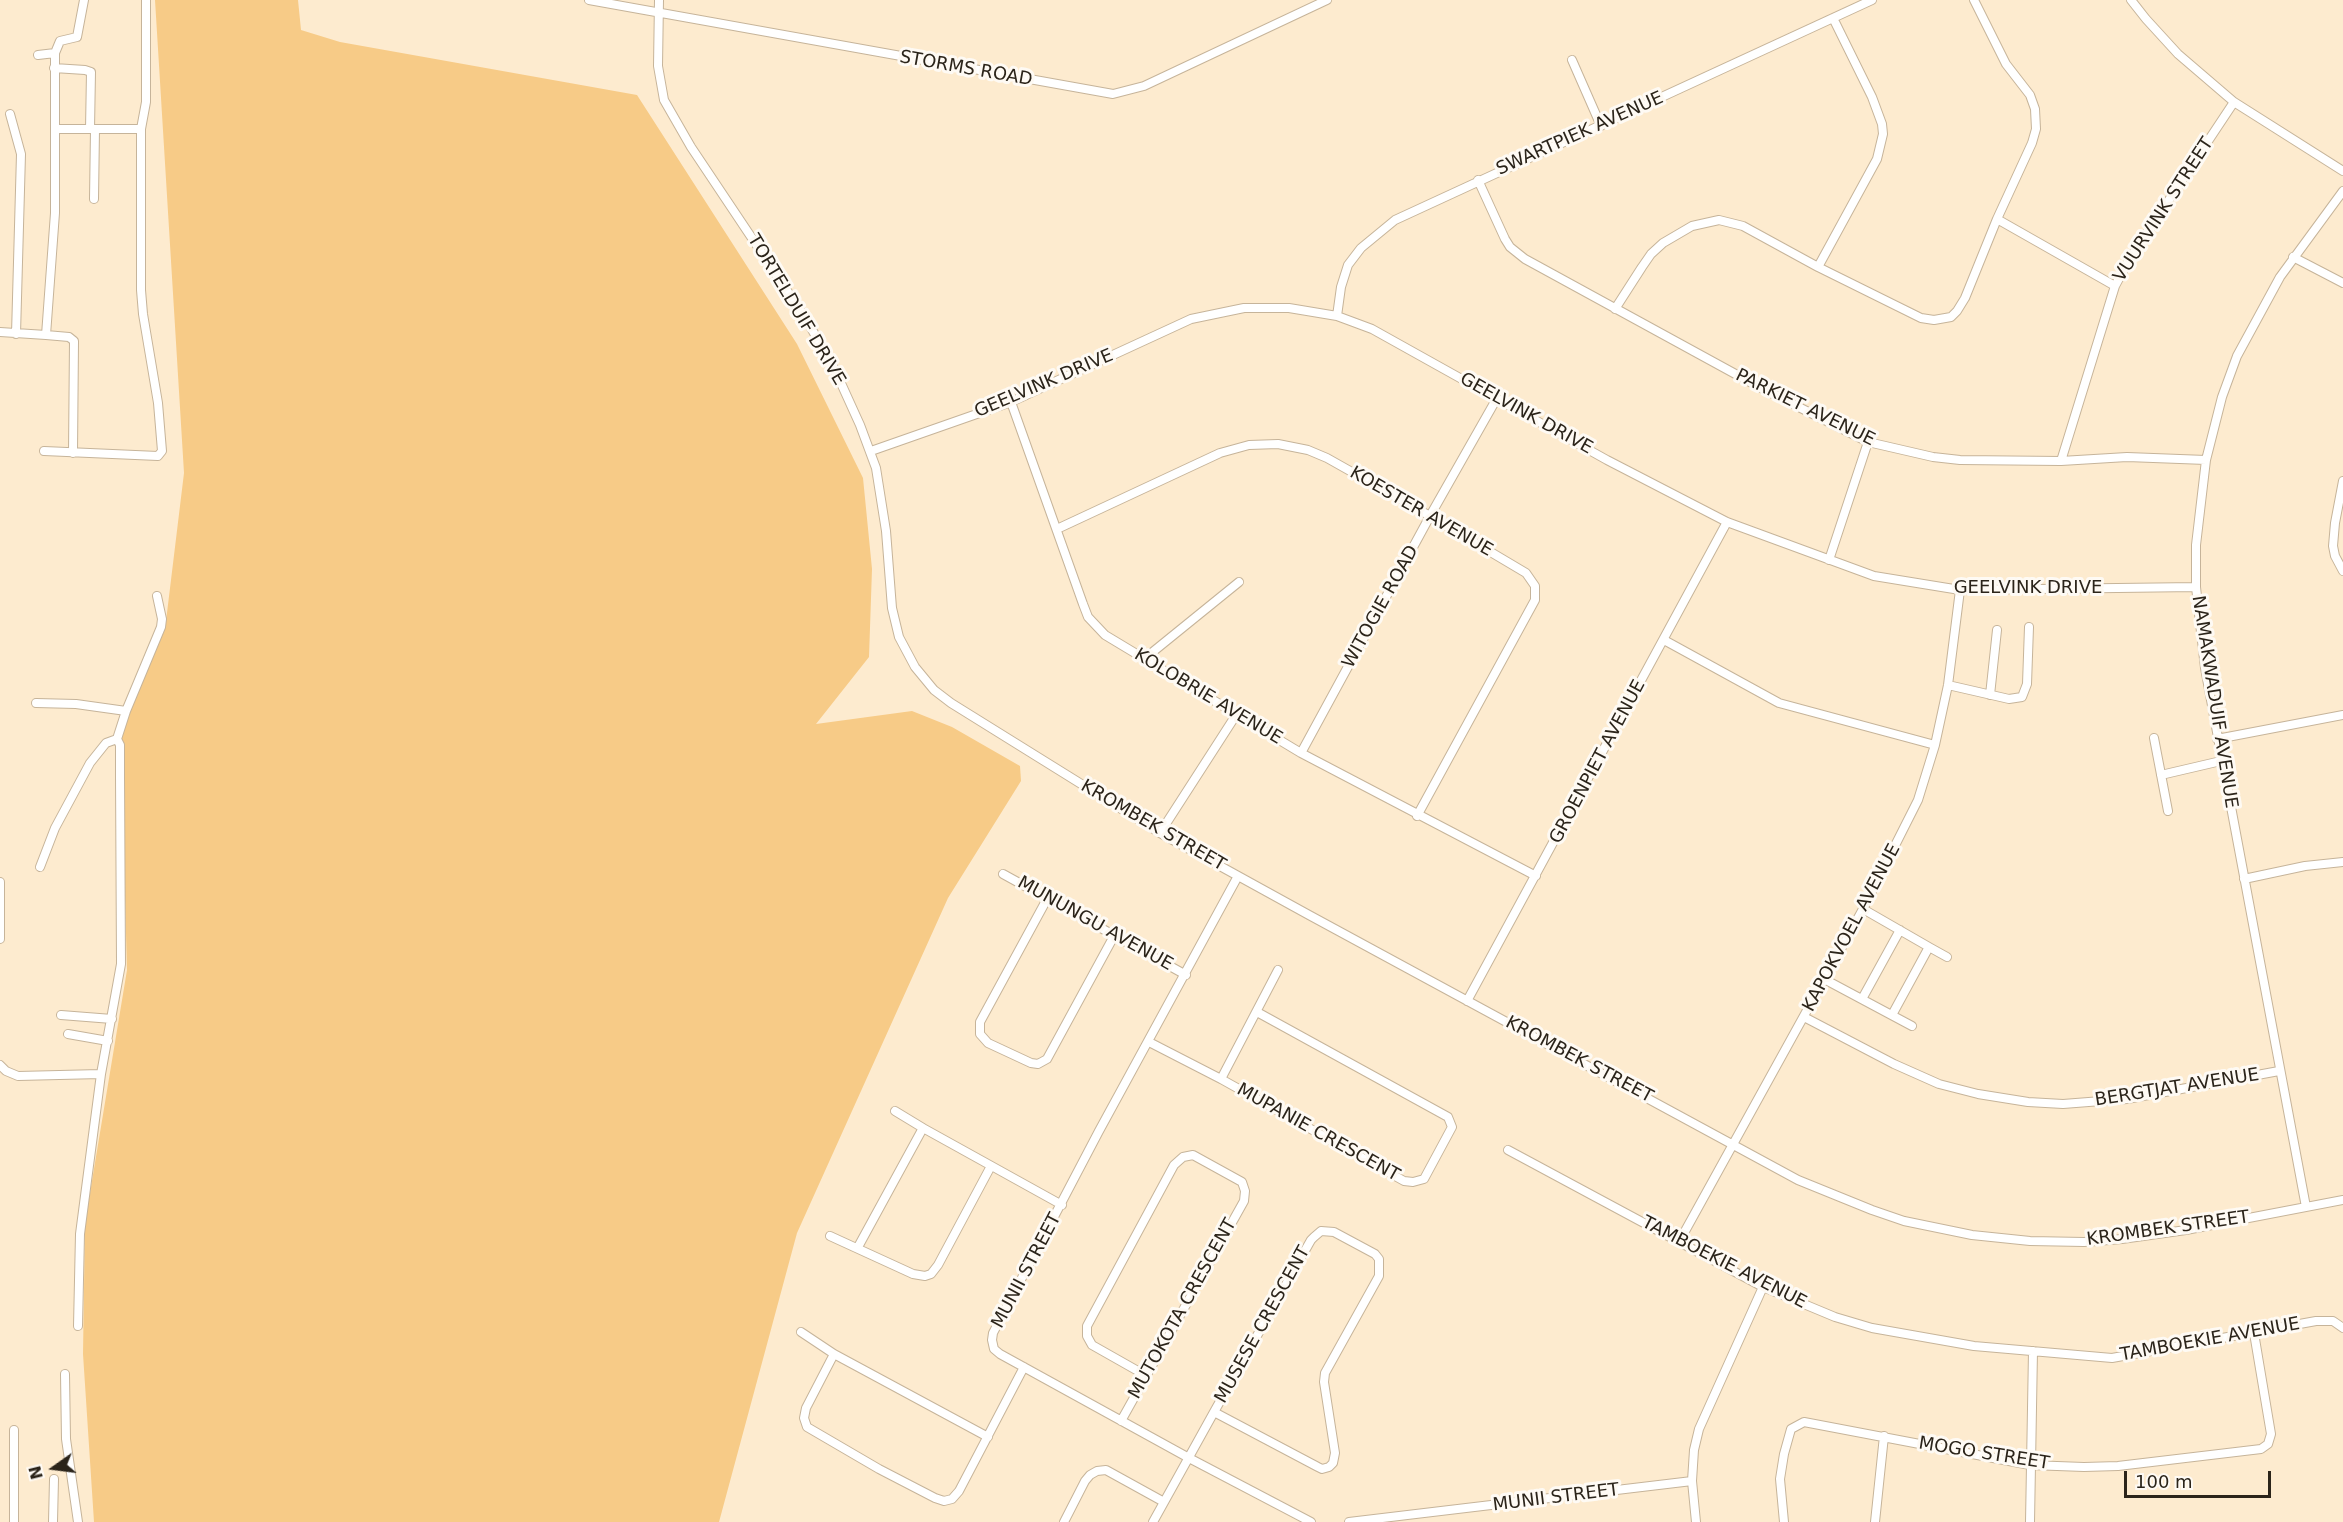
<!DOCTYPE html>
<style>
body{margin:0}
#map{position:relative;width:2343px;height:1522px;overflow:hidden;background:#fdebcf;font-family:"DejaVu Sans",sans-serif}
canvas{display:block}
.north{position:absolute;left:24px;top:1438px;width:60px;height:60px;-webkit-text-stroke:4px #fefaf4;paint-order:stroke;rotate:256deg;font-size:16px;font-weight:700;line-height:24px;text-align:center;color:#2b241a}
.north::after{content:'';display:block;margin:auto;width:21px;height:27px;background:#2b241a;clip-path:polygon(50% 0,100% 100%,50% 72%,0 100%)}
.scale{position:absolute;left:2124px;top:1471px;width:147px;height:27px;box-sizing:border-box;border:3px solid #2b241a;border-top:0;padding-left:8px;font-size:18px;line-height:21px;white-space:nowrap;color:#2b241a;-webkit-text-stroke:4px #fefaf4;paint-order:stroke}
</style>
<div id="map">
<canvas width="2343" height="1522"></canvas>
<div class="north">N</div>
<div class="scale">100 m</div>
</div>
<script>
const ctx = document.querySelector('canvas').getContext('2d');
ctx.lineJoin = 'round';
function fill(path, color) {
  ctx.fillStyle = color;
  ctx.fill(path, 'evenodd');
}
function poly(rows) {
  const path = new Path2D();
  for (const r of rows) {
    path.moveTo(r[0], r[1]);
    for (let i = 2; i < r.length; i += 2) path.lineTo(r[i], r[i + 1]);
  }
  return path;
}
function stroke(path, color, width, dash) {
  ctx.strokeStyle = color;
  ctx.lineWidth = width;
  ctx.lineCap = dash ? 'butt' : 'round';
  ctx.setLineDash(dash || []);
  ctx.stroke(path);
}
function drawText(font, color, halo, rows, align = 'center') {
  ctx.font = font + ' "DejaVu Sans",sans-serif';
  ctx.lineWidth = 6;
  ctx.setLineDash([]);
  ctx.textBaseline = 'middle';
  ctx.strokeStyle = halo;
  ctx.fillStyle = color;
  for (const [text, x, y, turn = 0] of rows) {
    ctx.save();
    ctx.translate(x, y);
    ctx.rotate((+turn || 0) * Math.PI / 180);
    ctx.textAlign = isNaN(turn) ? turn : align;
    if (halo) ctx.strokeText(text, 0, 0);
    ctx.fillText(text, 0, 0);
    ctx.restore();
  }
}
fill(poly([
 [155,0,298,0,301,30,340,42,637,95,797,344,863,478,872,569,869,657,816,724,912,711,952,727,1020,766,1021,781,948,898,797,1233,719,1522,94,1522,83,1354,85,1223,127,970,120,712,166,621,184,473]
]), '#f7cb87');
const street = poly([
 [589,0,1113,94,1144,86,1327,0],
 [659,0,658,66,664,100,691,147,806,319,835,370,860,425,876,468,886,531,892,608,899,637,915,667,934,690,951,703,1160,833,1309,915,1798,1180,1872,1210,1904,1221,1972,1235,2030,1241,2084,1242,2122,1239,2186,1230,2343,1200],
 [2131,0,2146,19,2178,54,2234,102,2343,171],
 [38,55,55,53],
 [1572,60,1601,126],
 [54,68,85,70,91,72,90,129],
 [10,114,21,154,16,334],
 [55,129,141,129],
 [1478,180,1505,239,1510,247,1525,259,1761,388,1868,442,1933,457,1960,460,2061,461,2127,457,2206,460],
 [94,199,95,129],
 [1997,219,2115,286],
 [2293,257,2343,283],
 [1818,267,1877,159,1883,134,1882,124,1872,97,1833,18],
 [1615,309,1642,267,1651,254,1663,243,1692,226,1719,220,1743,226,1818,267,1921,318,1934,320,1951,317,1957,311,1965,298,1997,219,2032,143,2036,129,2035,109,2030,95,2006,64,1974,0],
 [1337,316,1341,287,1348,265,1361,248,1395,220,1872,0],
 [0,332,46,335],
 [1011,402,1083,604,1088,617,1105,635,1301,753,1536,876],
 [44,451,158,456,162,451,158,403,143,314,141,290,141,129,146,102,146,0],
 [871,451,1011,402,1191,319,1244,308,1289,308,1337,316,1372,329,1607,460,1727,522,1874,576,1960,590,2196,587],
 [73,453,74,341,69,337,46,335,55,213,55,53,60,41,77,37,84,0],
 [2061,461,2115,286,2129,260,2234,102],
 [2343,481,2335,523,2333,546,2335,556,2343,571],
 [1057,529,1220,453,1249,445,1278,444,1308,450,1327,458,1430,516,1526,573,1535,586,1535,600,1417,816],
 [1829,560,1868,442],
 [1664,640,1779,703,1935,745],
 [1144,659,1239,582],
 [1948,685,2009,699,2022,697,2027,684,2029,627],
 [1990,695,1997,630],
 [36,703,76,704,126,711],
 [2154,738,2168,811],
 [117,739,126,711,161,627,162,619,157,596],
 [2217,739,2343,715],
 [1301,753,1430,516,1497,398],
 [2161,775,2221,761],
 [1160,833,1236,715],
 [40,867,55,828,90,763,106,743,117,739,120,745,120,776,121,964,101,1074],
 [1003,874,1186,975],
 [1238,876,1099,1131,993,1333,992,1340,994,1349,1000,1354,1189,1458,1311,1522],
 [2244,879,2305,866,2343,862],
 [0,882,0,939],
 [1047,899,980,1022,980,1034,988,1043,1031,1063,1038,1064,1047,1059,1114,936],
 [1863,909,1929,947,1892,1015],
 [1929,947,1947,957],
 [1824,979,1912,1026],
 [1862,999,1900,930],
 [1467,1001,1727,522],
 [61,1015,112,1019],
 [1804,1017,1894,1064,1939,1084,1978,1094,2028,1102,2063,1104,2127,1099,2279,1071],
 [68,1034,108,1041],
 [1149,1042,1221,1079,1404,1181,1413,1182,1424,1179,1452,1127,1448,1117,1257,1012],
 [0,1065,6,1071,18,1076,101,1074,80,1234,78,1326],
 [1221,1079,1278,970],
 [895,1111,923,1128],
 [1508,1150,1763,1287,1835,1317,1872,1328,1974,1346,2112,1358,2316,1321,2333,1321,2343,1328],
 [2306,1207,2205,668,2196,587,2196,545,2206,460,2222,397,2237,356,2280,277,2343,191],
 [830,1236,913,1274,925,1276,931,1274,938,1265,991,1166],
 [1679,1242,1863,909,1918,800,1935,745,1948,685,1960,590],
 [858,1247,923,1128,1062,1205],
 [801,1332,834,1354,988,1437],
 [834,1354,806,1408,804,1418,807,1427,879,1469,935,1498,944,1501,952,1499,959,1491,1024,1367],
 [65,1374,66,1439,78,1522],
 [1121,1421,1244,1201,1245,1191,1242,1182,1193,1155,1183,1157,1174,1165,1087,1326,1087,1336,1092,1345,1145,1375],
 [14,1430,14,1522],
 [53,1522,54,1479],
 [1064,1522,1085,1481,1090,1475,1097,1471,1106,1470,1164,1502],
 [1153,1522,1214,1412,1311,1240,1314,1237,1321,1231,1334,1232,1375,1254,1379,1259,1379,1276,1325,1373,1324,1382,1335,1453,1333,1463,1329,1467,1322,1469,1318,1467,1214,1412],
 [1349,1522,1692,1481],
 [1696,1522,1692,1481,1694,1450,1699,1429,1763,1287],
 [1784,1522,1780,1479,1784,1454,1791,1429,1804,1422,2030,1465,2084,1467,2118,1466,2261,1449,2268,1444,2271,1434,2254,1333],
 [1875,1522,1884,1436],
 [2030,1522,2033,1351]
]);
stroke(street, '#c6b49a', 10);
stroke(street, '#fff', 8);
drawText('18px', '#2b241a', '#fefaf4', [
 ["STORMS ROAD",966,69,10],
 ["SWARTPIEK AVENUE",1580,134,-24],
 ["VUURVINK STREET",2164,210,-57],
 ["TORTELDUIF DRIVE",796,310,59],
 ["GEELVINK DRIVE",1044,384,-23],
 ["PARKIET AVENUE",1805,408,26],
 ["GEELVINK DRIVE",1526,414,29],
 ["KOESTER AVENUE",1421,512,30],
 ["GEELVINK DRIVE",2028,588],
 ["WITOGIE ROAD",1381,607,-61],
 ["KOLOBRIE AVENUE",1208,697,31],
 ["NAMAKWADUIF AVENUE",2214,702,81],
 ["GROENPIET AVENUE",1598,762,-62],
 ["KROMBEK STREET",1153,826,30],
 ["MUNUNGU AVENUE",1095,924,29],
 ["KAPOKVOEL AVENUE",1852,928,-62],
 ["KROMBEK STREET",1579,1060,28],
 ["BERGTJAT AVENUE",2177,1088,-9],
 ["MUPANIE CRESCENT",1318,1133,29],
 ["KROMBEK STREET",2168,1229,-8],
 ["TAMBOEKIE AVENUE",1724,1263,27],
 ["MUNII STREET",1027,1271,-62],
 ["MUTOKOTA CRESCENT",1183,1309,-61],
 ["MUSESE CRESCENT",1263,1325,-61],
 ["TAMBOEKIE AVENUE",2210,1340,-10],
 ["MOGO STREET",1984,1454,9],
 ["MUNII STREET",1556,1498,-7]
]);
</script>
